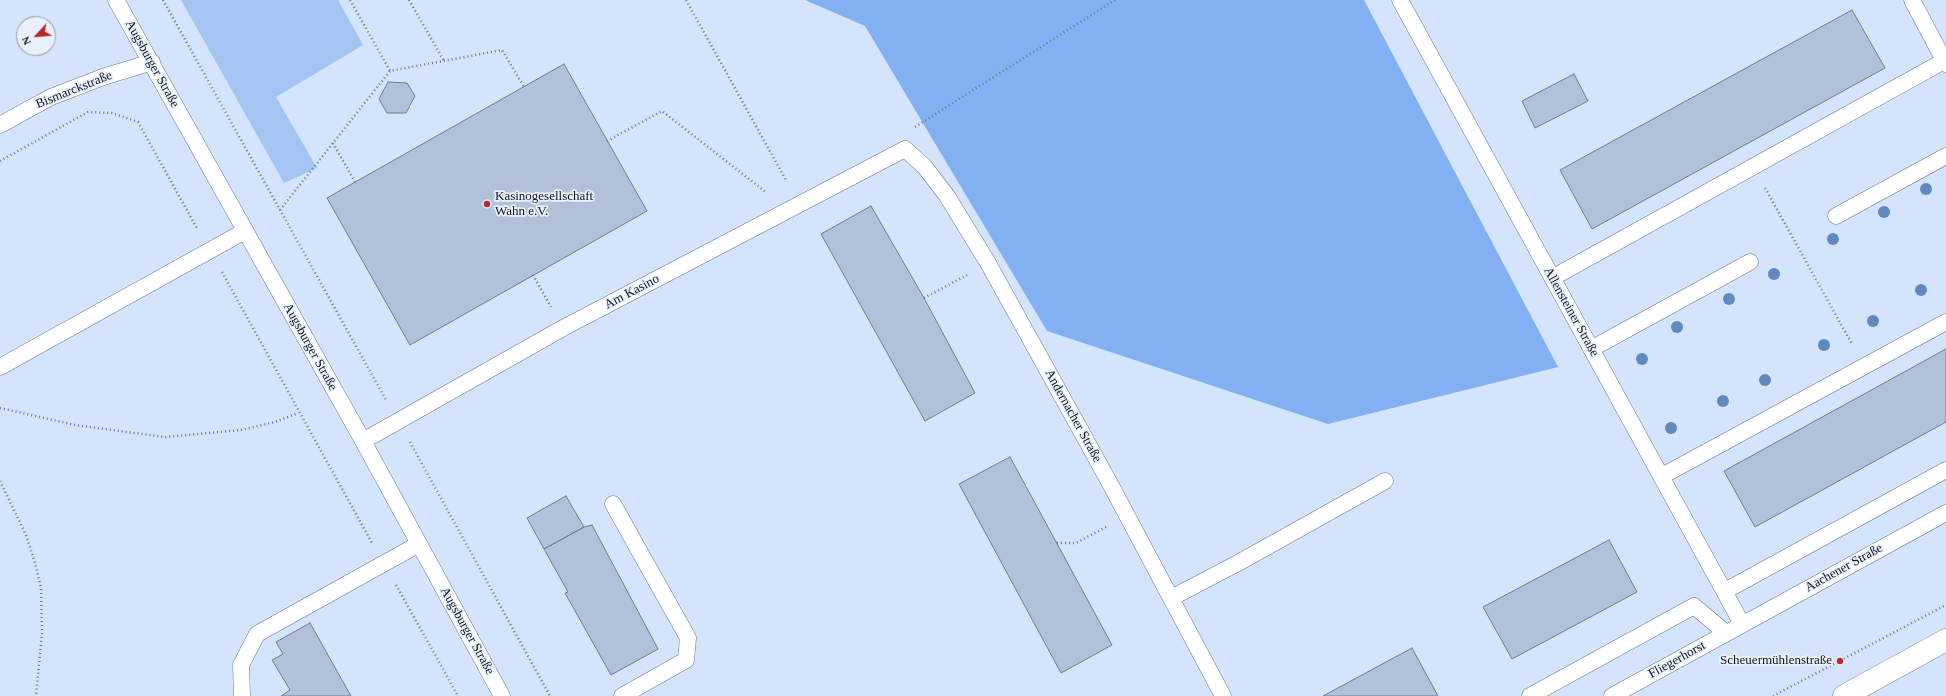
<!DOCTYPE html>
<meta charset="utf-8">
<style>
body{margin:0}
#map{position:relative;width:1946px;height:696px;overflow:hidden;background:#d3e4fc;font-family:"Times New Roman",serif}
canvas{display:block}
.north{position:absolute;left:16px;top:16px;width:40px;height:40px;box-sizing:border-box;background:#eaf0fa;border:1px solid #9399a2;border-radius:50%;rotate:244deg;font-size:11px;font-weight:700;line-height:16px;text-align:center;color:#11171f}
.north::after{content:'';display:block;margin:auto;width:14px;height:18px;background:#b8282b;clip-path:polygon(50% 0,100% 100%,50% 72%,0 100%)}
</style>
<div id="map">
<canvas width="1946" height="696"></canvas>
<div class="north">N</div>
</div>
<script>
const ctx = document.querySelector('canvas').getContext('2d');
ctx.lineJoin = 'round';
function fill(path, color) {
  ctx.fillStyle = color;
  ctx.fill(path, 'evenodd');
}
function poly(rows) {
  const path = new Path2D();
  for (const r of rows) {
    path.moveTo(r[0], r[1]);
    for (let i = 2; i < r.length; i += 2) path.lineTo(r[i], r[i + 1]);
  }
  return path;
}
function stroke(path, color, width, dash) {
  ctx.strokeStyle = color;
  ctx.lineWidth = width;
  ctx.lineCap = dash ? 'butt' : 'round';
  ctx.setLineDash(dash || []);
  ctx.stroke(path);
}
function drawText(font, color, halo, rows, align = 'center') {
  ctx.font = font + ' "Times New Roman",serif';
  ctx.lineWidth = 3.5;
  ctx.setLineDash([]);
  ctx.textBaseline = 'middle';
  ctx.strokeStyle = halo;
  ctx.fillStyle = color;
  for (const [text, x, y, turn = 0] of rows) {
    ctx.save();
    ctx.translate(x, y);
    ctx.rotate((+turn || 0) * Math.PI / 180);
    ctx.textAlign = isNaN(turn) ? turn : align;
    if (halo) ctx.strokeText(text, 0, 0);
    ctx.fillText(text, 0, 0);
    ctx.restore();
  }
}
fill(poly([
 [181,0,338,0,363,45,276,97,317,168,284,183]
]), '#a4c4f2');
fill(poly([
 [805,0,1364,0,1558,367,1328,424,1047,331,865,26]
]), '#83b0f3');
const building = poly([
 [1852,10,1885,68,1592,229,1560,170,1852,10],
 [564,64,647,211,410,345,327,198,564,64],
 [1574,74,1588,101,1535,128,1522,101,1574,74],
 [388,82,407,83,415,96,406,113,387,113,379,99,388,82],
 [871,206,924,298,975,393,925,421,821,234,871,206],
 [1946,349,1946,422,1755,527,1724,471,1946,349],
 [1010,457,1112,645,1061,673,959,484,1010,457],
 [566,496,584,527,544,549,527,518,566,496],
 [592,525,658,649,611,675,565,593,568,592,544,549,584,527,592,525],
 [1609,540,1637,592,1512,659,1483,607,1609,540],
 [310,623,351,696,281,696,290,690,272,660,283,654,276,642,310,623],
 [1412,648,1438,696,1323,696,1412,648]
]);
fill(building, '#b1c1d9');
stroke(building, '#6d7c92', 1);
const lane = poly([
 [116,0,363,441,502,696],
 [1400,0,1742,624],
 [1912,0,1946,64],
 [0,125,51,97,103,77,152,62],
 [1836,216,1946,156],
 [1552,278,1944,61],
 [1591,349,1750,262],
 [0,367,245,231],
 [363,441,563,328,905,149,924,166,947,196,988,263,1107,478,1223,696],
 [1662,476,1946,322],
 [613,504,688,638,686,660,622,696],
 [1725,591,1946,470],
 [1171,598,1238,563,1385,481],
 [242,696,241,665,257,634,419,544],
 [1530,696,1694,606,1726,633],
 [1612,696,1946,513]
]);
const secondary = poly([
 [1844,696,1946,640]
]);
stroke(lane, '#6a798f', 17);
stroke(secondary, '#6a798f', 23);
stroke(poly([
 [163,0,386,400],
 [350,0,390,71],
 [409,0,444,61],
 [686,0,787,182],
 [915,127,1115,0],
 [607,141,662,111,767,193],
 [333,143,355,182],
 [0,161,88,112,112,113,138,122,198,230],
 [1765,188,1852,344],
 [280,210,390,71,502,50,524,87],
 [222,272,372,543],
 [533,275,551,307],
 [924,298,967,275],
 [0,408,75,425,165,437,241,430,275,422,298,413],
 [410,442,550,696],
 [0,481,26,535,35,563,41,588,42,633,36,696],
 [1057,543,1076,543,1106,527],
 [396,585,458,696],
 [1773,696,1946,605]
]), '#6c7787', 2.5, [1, 3]);
stroke(lane, '#fff', 16);
stroke(secondary, '#fff', 22);
ctx.fillStyle = '#608abe';
for (const [x, y] of [
 [1926,189],
 [1884,212],
 [1833,239],
 [1774,274],
 [1921,290],
 [1729,299],
 [1873,321],
 [1677,327],
 [1824,345],
 [1642,359],
 [1765,380],
 [1723,401],
 [1671,428]
]) {
  ctx.beginPath();
  ctx.arc(x, y, 6, 0, 2 * Math.PI);
  ctx.fill();
}
for (const [x, y, r, color] of [
 [487,204,4,"#b8282b"],
 [1840,661,4,"#b8282b"]
]) {
  const dot = new Path2D();
  dot.arc(x, y, r, 0, 2 * Math.PI);
  ctx.fillStyle = color;
  ctx.fill(dot);
  stroke(dot, '#eaf0fa', 1.5);
}
drawText('13px', '#11171f', '#eaf0fa', [
 ["Augsburger Straße",152,64,61],
 ["Bismarckstraße",74,90,-22],
 ["Am Kasino",632,292,-28],
 ["Allensteiner Straße",1571,312,61],
 ["Augsburger Straße",310,347,61],
 ["Andernacher Straße",1073,416,61],
 ["Aachener Straße",1844,568,-29],
 ["Augsburger Straße",467,631,61],
 ["Fliegerhorst",1677,660,-29]
]);
drawText('13px', '#11171f', '#eaf0fa', [
 ["Kasinogesellschaft",495,197],
 ["Wahn e.V.",495,212],
 ["Scheuermühlenstraße",1832,661,"right"]
], 'left');
</script>
